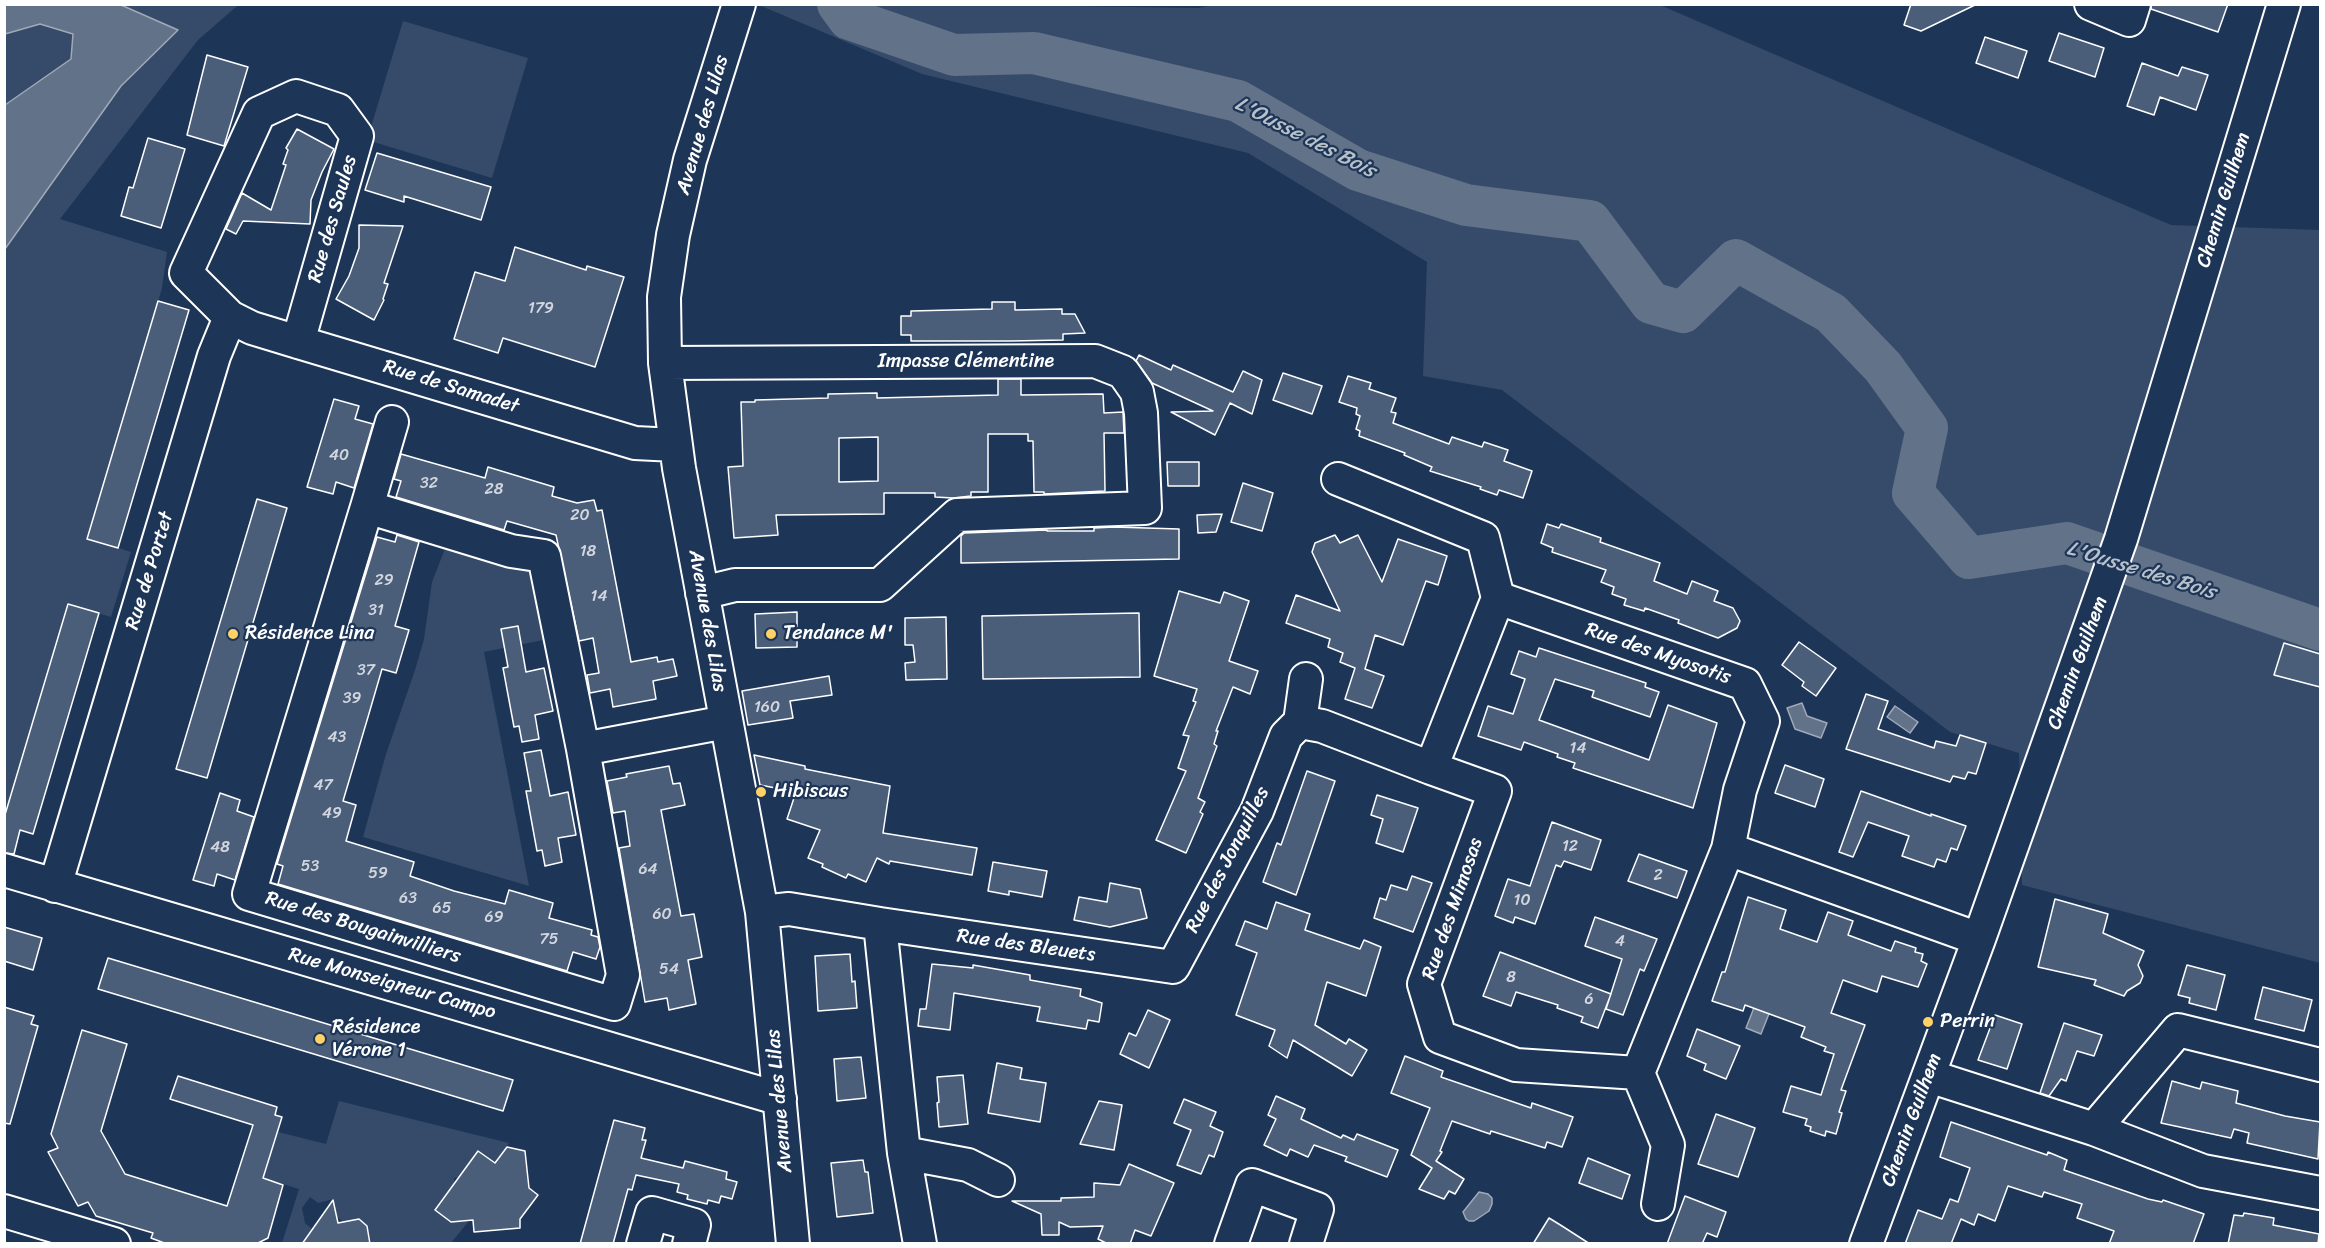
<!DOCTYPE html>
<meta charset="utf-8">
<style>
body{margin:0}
#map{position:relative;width:2325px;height:1248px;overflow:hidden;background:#1d3557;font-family:Sriracha,sans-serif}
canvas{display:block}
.frame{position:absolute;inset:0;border:6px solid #fff;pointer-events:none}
</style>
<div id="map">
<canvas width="2325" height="1248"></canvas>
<div class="frame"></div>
</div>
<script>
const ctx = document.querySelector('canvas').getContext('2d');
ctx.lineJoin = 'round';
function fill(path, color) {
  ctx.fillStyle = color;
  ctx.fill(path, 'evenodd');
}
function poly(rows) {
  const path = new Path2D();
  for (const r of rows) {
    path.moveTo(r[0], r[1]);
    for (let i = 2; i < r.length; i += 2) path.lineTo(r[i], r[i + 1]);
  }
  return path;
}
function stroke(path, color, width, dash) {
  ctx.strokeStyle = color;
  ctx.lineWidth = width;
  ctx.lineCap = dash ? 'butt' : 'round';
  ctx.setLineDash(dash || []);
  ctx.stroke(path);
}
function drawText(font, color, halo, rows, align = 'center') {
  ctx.font = font + ' Sriracha,sans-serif';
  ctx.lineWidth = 4.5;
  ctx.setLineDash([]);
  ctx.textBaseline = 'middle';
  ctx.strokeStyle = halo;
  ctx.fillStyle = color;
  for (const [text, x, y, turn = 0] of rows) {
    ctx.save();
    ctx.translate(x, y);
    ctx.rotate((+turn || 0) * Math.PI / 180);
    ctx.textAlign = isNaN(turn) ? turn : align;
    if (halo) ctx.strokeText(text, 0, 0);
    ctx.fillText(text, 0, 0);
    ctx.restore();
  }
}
fill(poly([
 [935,4,1198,8,1218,4,1660,5,2171,225,2320,230,2320,963,2022,885,2019,753,1950,732,1502,390,1423,376,1427,262,1248,153,922,74,759,5],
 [5,5,237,6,198,40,60,219,167,252,162,288,88,538,131,552,111,617,68,604,5,818],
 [403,21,528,58,492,178,367,140],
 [446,546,528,567,543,640,484,652,529,886,363,837,386,754,415,670,424,639,432,582],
 [339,1101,509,1143,495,1163,478,1151,465,1169,466,1176,454,1178,455,1192,447,1192,435,1209,451,1222,468,1222,451,1243,373,1243,337,1217,333,1199,318,1203,310,1197,302,1208,305,1223,312,1229,302,1243,282,1243,299,1189,263,1178,278,1132,326,1144]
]), '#364b69');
const water = poly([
 [5,4,121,5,178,30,121,86,5,249,5,105,71,59,73,34,40,24,5,34,5,4],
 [1802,703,1807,716,1827,723,1821,738,1795,729,1787,708,1802,703],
 [1895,706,1918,722,1910,733,1887,717,1895,706],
 [1757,1000,1772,1006,1761,1034,1746,1028,1757,1000],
 [1479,1192,1488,1194,1492,1198,1492,1204,1489,1211,1474,1221,1469,1221,1466,1219,1463,1212,1479,1192]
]);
fill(water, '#617289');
stroke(water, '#a0aab8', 1.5);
stroke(poly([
 [838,4,849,19,954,55,1034,53,1238,101,1358,170,1466,205,1590,221,1651,303,1683,312,1736,260,1831,313,1883,367,1927,428,1913,493,1969,558,2067,543,2320,630]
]), '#617289', 42);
const building = poly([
 [1911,4,1977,4,1921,31,1904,25,1911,4],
 [2151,4,2228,4,2218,32,2151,9,2151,4],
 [2059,33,2104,48,2095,77,2049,61,2059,33],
 [1985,37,2027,51,2018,78,1976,63,1985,37],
 [207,55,248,67,224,146,187,135,207,55],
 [2142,63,2178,76,2182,67,2208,75,2196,110,2160,97,2154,115,2127,106,2142,63],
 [297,129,334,149,322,172,311,200,310,224,243,221,236,234,226,229,242,193,271,210,286,165,283,164,288,150,286,148,297,129],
 [148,138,185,149,161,228,121,216,129,187,133,188,148,138],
 [377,153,491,187,481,220,404,196,404,202,365,190,377,153],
 [359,225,403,226,384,283,388,284,383,299,384,300,374,320,336,299,349,276,359,248,359,225],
 [515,247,586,270,587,266,624,277,595,367,503,338,498,353,454,339,475,272,505,281,515,247],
 [158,301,189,310,118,548,87,539,158,301],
 [992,302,1015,302,1015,310,1062,309,1062,314,1075,314,1085,333,1063,334,1063,340,1011,341,911,341,911,335,901,335,901,316,911,316,911,311,992,309,992,302],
 [1139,355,1171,370,1173,365,1233,392,1243,371,1262,380,1252,414,1230,403,1215,435,1171,412,1213,411,1152,383,1136,361,1139,355],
 [1283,373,1322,386,1312,414,1273,400,1283,373],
 [1348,376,1371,383,1369,389,1396,398,1391,412,1396,413,1393,423,1449,444,1452,437,1482,447,1484,442,1508,450,1504,461,1532,471,1523,498,1499,490,1497,495,1480,489,1481,487,1430,471,1432,467,1404,455,1405,453,1359,436,1360,431,1356,429,1360,416,1356,414,1357,408,1339,402,1348,376],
 [998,379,1021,379,1021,395,1103,394,1104,413,1123,412,1124,433,1104,433,1105,491,1044,494,1044,492,1034,492,1033,441,1028,441,1028,434,988,434,988,492,971,492,971,496,953,498,935,497,935,493,884,493,884,514,776,515,778,535,734,538,728,467,743,466,741,402,755,402,755,400,828,398,828,394,877,393,877,398,998,395,998,379],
 [878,437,878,481,839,482,839,438,878,437],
 [334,399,359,406,355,419,373,424,354,488,336,482,333,494,307,487,334,399],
 [401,454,485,478,488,467,554,487,552,496,577,503,594,500,597,511,602,510,631,662,657,657,658,662,673,659,677,676,653,681,656,699,613,707,610,689,590,693,587,675,599,673,593,638,579,641,556,535,507,521,504,530,396,497,401,481,394,479,401,454],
 [1167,462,1199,462,1199,486,1168,486,1167,462],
 [1243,483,1273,493,1262,531,1231,522,1243,483],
 [257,499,287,508,207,778,176,769,257,499],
 [1222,514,1216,532,1198,533,1197,515,1222,514],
 [1547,524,1559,528,1561,524,1601,538,1600,542,1660,563,1654,581,1687,594,1692,581,1718,591,1714,601,1733,608,1740,621,1737,628,1718,638,1678,623,1679,620,1645,608,1644,611,1624,605,1626,599,1612,594,1614,587,1601,582,1606,570,1552,552,1553,548,1541,543,1547,524],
 [1114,527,1179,529,1179,559,961,563,961,536,964,533,1047,530,1047,531,1094,531,1094,528,1114,527],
 [397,535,419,542,395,626,409,630,396,673,382,669,368,717,343,801,356,805,346,841,414,862,410,876,454,891,505,904,509,890,553,903,549,918,592,930,591,935,598,937,600,947,596,959,573,952,567,971,278,884,283,866,277,864,377,537,395,542,397,535],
 [1335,535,1340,543,1358,535,1382,582,1398,539,1447,556,1438,585,1426,581,1403,645,1375,635,1365,669,1384,676,1372,708,1345,699,1355,668,1340,662,1343,653,1328,647,1330,639,1286,623,1296,595,1340,611,1312,552,1315,543,1335,535],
 [1179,591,1220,603,1224,592,1249,601,1229,661,1258,671,1250,694,1233,687,1216,731,1218,731,1214,744,1217,746,1198,798,1205,802,1200,812,1203,814,1186,853,1156,840,1186,771,1178,768,1189,736,1183,735,1196,702,1193,701,1197,689,1154,676,1179,591],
 [68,604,99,613,33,834,20,830,14,854,4,853,4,818,68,604],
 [797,612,797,647,756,648,755,614,797,612],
 [1139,613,1140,677,983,679,982,616,1139,613],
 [946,617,947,679,906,680,905,663,915,662,913,645,905,645,905,618,946,617],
 [518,626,526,672,544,668,553,711,535,715,539,739,522,742,519,726,514,727,503,668,508,667,501,629,518,626],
 [1799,642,1836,668,1816,696,1802,686,1804,682,1782,665,1799,642],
 [2284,643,2320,654,2320,687,2274,675,2284,643],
 [1539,648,1646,683,1645,687,1659,692,1650,717,1592,697,1594,691,1555,679,1539,720,1649,760,1668,705,1717,723,1693,808,1573,768,1575,763,1557,757,1558,754,1524,742,1521,750,1478,736,1488,706,1513,714,1525,679,1511,674,1519,651,1536,657,1539,648],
 [829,676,832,695,790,701,793,718,748,725,742,691,829,676],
 [1866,694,1888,701,1878,729,1934,748,1936,741,1956,746,1960,735,1986,743,1976,774,1968,772,1965,779,1953,776,1950,782,1846,749,1866,694],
 [541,750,550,796,568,792,576,835,558,838,562,862,545,866,542,850,537,851,526,791,531,791,524,753,541,750],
 [754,755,805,766,805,769,890,786,883,833,977,848,972,875,890,861,889,864,877,858,866,882,848,874,846,878,822,867,823,864,808,858,820,830,787,819,796,792,760,785,754,755],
 [1785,765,1824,779,1815,807,1775,793,1785,765],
 [669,766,673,784,680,783,685,805,661,810,681,916,694,914,702,957,688,960,696,1004,669,1010,667,998,645,1002,619,848,630,846,625,811,613,813,607,781,627,777,626,774,669,766],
 [1307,771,1335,781,1296,895,1263,882,1277,843,1281,845,1307,771],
 [1861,791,1931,816,1931,814,1966,826,1957,850,1951,848,1946,862,1937,859,1934,867,1902,856,1909,836,1868,822,1853,857,1839,852,1861,791],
 [220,793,240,800,237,811,254,817,235,880,217,874,214,886,193,880,220,793],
 [1377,795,1418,808,1403,852,1376,843,1383,819,1371,815,1377,795],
 [1552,822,1601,840,1591,870,1564,861,1561,867,1556,865,1535,924,1515,917,1513,923,1495,916,1508,879,1530,886,1552,822],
 [1639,854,1687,871,1677,898,1628,881,1639,854],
 [993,862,1047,871,1042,897,1009,891,1009,895,988,891,993,862],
 [1412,876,1432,883,1413,932,1374,918,1380,898,1386,900,1391,885,1407,890,1412,876],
 [1110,883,1140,889,1147,918,1110,927,1074,920,1079,897,1107,902,1110,883],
 [1748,897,1786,910,1780,929,1817,942,1828,912,1853,921,1848,935,1891,951,1895,941,1916,948,1915,952,1923,954,1921,961,1927,964,1918,987,1882,976,1877,992,1843,980,1831,1013,1865,1025,1841,1090,1846,1091,1839,1112,1842,1113,1836,1134,1826,1131,1825,1136,1810,1131,1811,1127,1805,1125,1807,1119,1783,1112,1791,1086,1821,1095,1834,1054,1824,1051,1826,1047,1801,1037,1805,1027,1745,1005,1743,1011,1712,1001,1722,972,1725,972,1748,897],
 [2055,899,2108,914,2103,933,2144,951,2138,965,2143,976,2140,983,2127,991,2124,996,2094,985,2096,980,2038,967,2055,899],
 [1276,902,1310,914,1305,930,1360,949,1364,940,1381,947,1366,996,1327,982,1315,1025,1346,1044,1349,1039,1367,1050,1352,1076,1293,1040,1287,1058,1269,1046,1275,1030,1236,1015,1257,953,1236,945,1245,921,1267,929,1276,902],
 [1595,917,1657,939,1644,971,1640,969,1623,1015,1606,1009,1622,959,1585,946,1595,917],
 [4,927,42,938,33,970,4,961,4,927],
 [1500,952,1611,994,1598,1028,1581,1022,1583,1017,1557,1008,1558,1005,1516,992,1511,1006,1483,996,1500,952],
 [850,954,852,982,855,981,857,1008,818,1011,815,956,850,954],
 [108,958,513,1080,503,1111,98,989,108,958],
 [932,964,973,968,973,965,1030,975,1030,980,1081,989,1080,996,1102,1003,1099,1022,1088,1020,1086,1029,1037,1021,1040,1007,954,993,950,1030,918,1026,920,1009,926,1009,932,964],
 [2187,965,2225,975,2216,1010,2189,1003,2190,998,2178,995,2187,965],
 [2263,987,2312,1000,2304,1031,2255,1019,2263,987],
 [4,1007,34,1016,31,1024,38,1026,10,1124,4,1123,4,1007],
 [1148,1010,1170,1020,1149,1068,1120,1054,1129,1033,1136,1036,1148,1010],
 [1995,1015,2022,1024,2007,1069,1978,1060,1995,1015],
 [2064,1023,2102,1035,2094,1056,2077,1051,2066,1081,2061,1079,2049,1096,2040,1093,2064,1023],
 [1697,1029,1740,1046,1726,1079,1704,1070,1706,1064,1687,1056,1697,1029],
 [82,1030,127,1044,101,1131,125,1174,227,1206,253,1125,170,1099,178,1076,277,1107,275,1115,282,1117,263,1178,283,1185,268,1238,256,1244,167,1244,151,1238,153,1233,96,1216,88,1202,78,1206,48,1152,58,1148,51,1134,82,1030],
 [1405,1056,1443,1071,1441,1077,1531,1108,1532,1103,1573,1117,1562,1147,1547,1142,1545,1148,1491,1131,1490,1134,1452,1121,1440,1151,1442,1152,1436,1161,1464,1179,1455,1194,1449,1191,1444,1199,1419,1189,1432,1168,1411,1155,1430,1108,1391,1093,1405,1056],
 [861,1057,866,1098,837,1101,834,1059,861,1057],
 [997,1063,1022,1068,1020,1079,1046,1083,1040,1122,988,1113,997,1063],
 [963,1075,968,1124,939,1127,937,1103,939,1102,937,1077,963,1075],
 [2172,1081,2200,1089,2202,1082,2238,1091,2236,1103,2285,1116,2320,1122,2318,1159,2247,1143,2249,1133,2234,1129,2231,1138,2161,1123,2172,1081],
 [1276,1096,1305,1109,1301,1119,1341,1138,1343,1135,1354,1140,1357,1134,1398,1150,1387,1177,1345,1161,1347,1157,1314,1145,1308,1157,1290,1149,1287,1156,1264,1145,1276,1119,1268,1115,1276,1096],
 [1184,1099,1216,1112,1210,1126,1223,1132,1214,1157,1209,1155,1201,1174,1177,1165,1191,1130,1174,1123,1184,1099],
 [1099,1101,1122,1105,1114,1150,1080,1144,1099,1101],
 [1716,1114,1755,1128,1738,1177,1698,1164,1716,1114],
 [614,1120,645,1128,642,1140,646,1140,641,1158,683,1168,685,1161,727,1172,726,1179,737,1182,732,1199,721,1196,719,1203,708,1200,707,1204,687,1199,688,1195,677,1192,679,1184,636,1175,632,1190,628,1189,613,1244,580,1244,614,1120],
 [1951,1122,2047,1155,2048,1152,2067,1160,2064,1170,2148,1199,2162,1202,2163,1200,2204,1214,2193,1244,2109,1244,2114,1231,2077,1218,2082,1204,2044,1192,2042,1197,2008,1186,1995,1221,1978,1214,1974,1225,1961,1219,1951,1244,1905,1244,1918,1210,1942,1219,1950,1199,1958,1202,1970,1168,1940,1157,1951,1122],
 [507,1147,525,1151,529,1188,538,1195,520,1219,520,1228,474,1232,473,1220,451,1222,435,1210,478,1151,495,1163,507,1147],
 [1588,1158,1630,1175,1622,1199,1579,1183,1588,1158],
 [863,1160,865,1172,868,1172,873,1213,837,1217,831,1163,863,1160],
 [1129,1164,1174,1183,1151,1236,1135,1230,1130,1244,1108,1244,1098,1239,1103,1226,1070,1227,1059,1222,1059,1235,1042,1235,1041,1214,1012,1201,1061,1201,1061,1198,1094,1197,1094,1183,1120,1185,1129,1164],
 [1685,1196,1726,1212,1717,1237,1707,1233,1702,1244,1667,1244,1685,1196],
 [333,1200,338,1223,359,1219,367,1226,370,1244,302,1244,333,1200],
 [2244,1213,2274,1218,2273,1225,2319,1234,2318,1244,2228,1244,2234,1215,2243,1216,2244,1213],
 [1549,1218,1562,1226,1590,1244,1533,1244,1549,1218]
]);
fill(building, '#4a5d79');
stroke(building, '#fff', 1.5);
const minor = poly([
 [739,4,690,160,673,235,664,297,665,363,679,468,762,912,793,1244],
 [2091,4,2129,20,2134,4],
 [230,317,252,328,298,342,635,443,675,445],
 [665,363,1095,361,1123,372,1137,392,1141,413,1145,508,957,515,880,585,735,585,702,593],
 [1338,479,1483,538,1498,598,1745,684,1763,721,1740,790,1728,849,1979,939],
 [367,507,392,422],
 [1300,722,1306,679],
 [583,749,623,975,614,1004,249,894,367,507,511,551,544,556,583,749,726,722],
 [1431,768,1495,791,1424,984,1440,1037,1516,1065,1638,1073,1728,849],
 [4,870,780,1099],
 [55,886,214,356,230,317,186,273,259,113,296,96,338,110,357,136,298,342],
 [762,912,789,909,880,924],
 [1638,1073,1668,1145,1658,1204],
 [1929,1076,2094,1129,2203,1171,2320,1193],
 [2094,1129,2178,1030,2320,1065],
 [904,1153,968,1165,998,1180],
 [4,1211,114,1244],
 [643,1244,652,1213,694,1225,689,1244],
 [920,1244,904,1153,880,924,1173,967,1257,811,1286,736,1300,722,1322,726,1431,768,1498,598],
 [1231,1244,1252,1185,1317,1209,1306,1244],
 [1866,1244,1979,939,2121,539,2284,4]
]);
stroke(minor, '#fff', 36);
stroke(minor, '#1d3557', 32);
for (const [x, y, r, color] of [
 [233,634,6,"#ffd166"],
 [771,634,6,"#ffd166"],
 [761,792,6,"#ffd166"],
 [1928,1022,6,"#ffd166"],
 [320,1039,6,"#ffd166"]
]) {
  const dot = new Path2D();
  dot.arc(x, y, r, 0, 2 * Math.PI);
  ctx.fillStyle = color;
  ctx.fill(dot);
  stroke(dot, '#1d3557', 2);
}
drawText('16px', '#d2d6de', null, [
 ["179",541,309],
 ["40",339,456],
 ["32",429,484],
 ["28",494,490],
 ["20",580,516],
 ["18",588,552],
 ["29",384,581],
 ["14",599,597],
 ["31",376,611],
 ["37",366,671],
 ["39",352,699],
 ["160",767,708],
 ["43",337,738],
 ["14",1578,749],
 ["47",323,786],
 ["49",332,814],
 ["12",1570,847],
 ["48",220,848],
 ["53",310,867],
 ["64",648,870],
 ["59",378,874],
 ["2",1658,876],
 ["63",408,899],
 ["10",1522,901],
 ["65",442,909],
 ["60",662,915],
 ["69",494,918],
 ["75",549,940],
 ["4",1620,942],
 ["54",669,970],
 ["8",1511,978],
 ["6",1589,1000]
]);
drawText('20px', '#fff', '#1d3557', [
 ["Avenue des Lilas",703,125,-74],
 ["Chemin Guilhem",2224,200,-73],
 ["Rue des Saules",333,219,-74],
 ["Impasse Clémentine",966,362],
 ["Rue de Samadet",451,387,17],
 ["Rue de Portet",150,571,-73],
 ["Avenue des Lilas",707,621,80],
 ["Rue des Myosotis",1658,654,19],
 ["Chemin Guilhem",2078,663,-70],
 ["Rue des Jonquilles",1228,860,-63],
 ["Rue des Mimosas",1453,909,-71],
 ["Rue des Bougainvilliers",363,928,17],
 ["Rue des Bleuets",1026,946,8],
 ["Rue Monseigneur Campo",392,984,16],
 ["Avenue des Lilas",780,1101,-95],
 ["Chemin Guilhem",1912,1120,-70]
]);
drawText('20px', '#fff', '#1d3557', [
 ["Résidence Lina",245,634],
 ["Tendance M'",783,634],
 ["Hibiscus",773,792],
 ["Perrin",1940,1022],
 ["Résidence",332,1028],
 ["Vérone 1",332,1051]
], 'left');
drawText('italic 21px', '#b8c0ca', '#1d3557', [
 ["L'Ousse des Bois",1305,138,27],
 ["L'Ousse des Bois",2141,571,17]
]);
</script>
